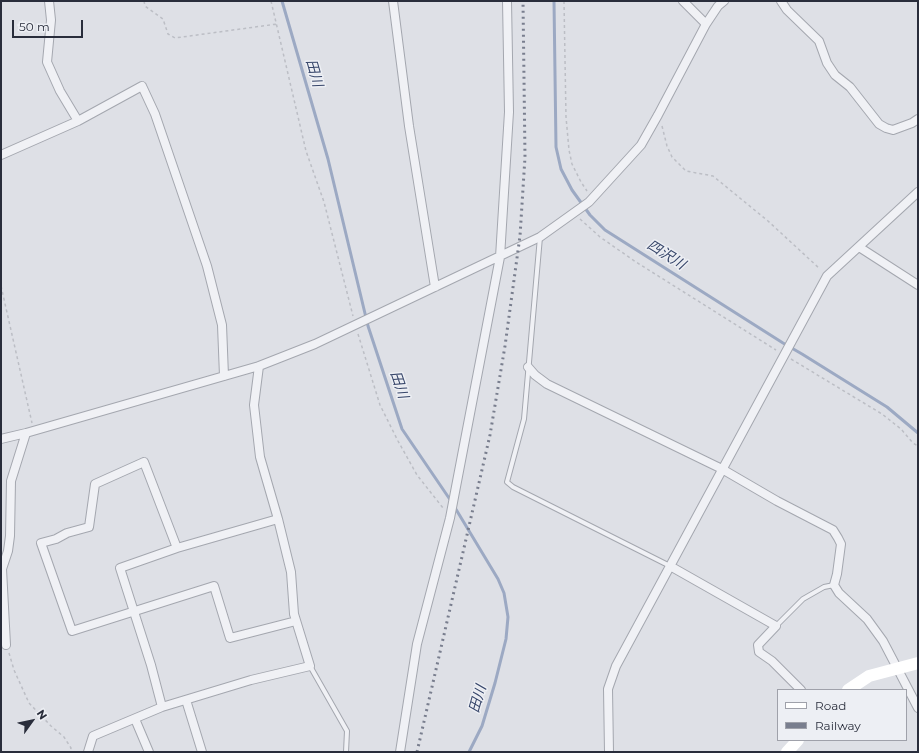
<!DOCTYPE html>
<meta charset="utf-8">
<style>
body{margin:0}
#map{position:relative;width:919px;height:753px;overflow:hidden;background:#dee0e6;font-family:Montserrat,sans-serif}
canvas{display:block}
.frame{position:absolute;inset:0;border:2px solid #292d3b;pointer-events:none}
.legend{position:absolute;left:777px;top:689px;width:130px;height:52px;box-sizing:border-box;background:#edeff4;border:1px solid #9fa1aa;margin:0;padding:5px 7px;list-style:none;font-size:12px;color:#292d3b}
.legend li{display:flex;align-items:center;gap:8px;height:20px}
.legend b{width:20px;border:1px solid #9fa1aa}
.north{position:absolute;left:12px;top:701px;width:40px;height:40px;-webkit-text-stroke:3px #edeff4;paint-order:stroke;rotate:57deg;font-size:11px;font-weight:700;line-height:16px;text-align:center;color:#292d3b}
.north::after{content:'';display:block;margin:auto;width:14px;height:18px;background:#292d3b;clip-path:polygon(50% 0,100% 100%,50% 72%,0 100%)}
.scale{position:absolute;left:12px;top:20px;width:71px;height:18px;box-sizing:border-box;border:2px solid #292d3b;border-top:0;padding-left:5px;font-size:12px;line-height:14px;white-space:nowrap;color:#292d3b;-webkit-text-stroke:3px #edeff4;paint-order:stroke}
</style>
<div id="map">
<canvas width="919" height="753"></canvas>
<div class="frame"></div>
<ul class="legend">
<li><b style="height:5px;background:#fff"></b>Road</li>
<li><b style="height:5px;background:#797e8e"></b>Railway</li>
</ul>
<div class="north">N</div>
<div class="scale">50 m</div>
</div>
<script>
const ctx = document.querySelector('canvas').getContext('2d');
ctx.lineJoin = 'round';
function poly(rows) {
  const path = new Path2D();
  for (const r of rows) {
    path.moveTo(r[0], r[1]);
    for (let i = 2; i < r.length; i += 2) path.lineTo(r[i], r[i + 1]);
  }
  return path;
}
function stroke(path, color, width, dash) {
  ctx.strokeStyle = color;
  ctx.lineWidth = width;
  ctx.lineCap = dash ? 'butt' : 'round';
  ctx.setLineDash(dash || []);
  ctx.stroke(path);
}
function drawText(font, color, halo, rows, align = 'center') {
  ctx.font = font + ' Montserrat,"Noto Sans JP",sans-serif';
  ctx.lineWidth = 3;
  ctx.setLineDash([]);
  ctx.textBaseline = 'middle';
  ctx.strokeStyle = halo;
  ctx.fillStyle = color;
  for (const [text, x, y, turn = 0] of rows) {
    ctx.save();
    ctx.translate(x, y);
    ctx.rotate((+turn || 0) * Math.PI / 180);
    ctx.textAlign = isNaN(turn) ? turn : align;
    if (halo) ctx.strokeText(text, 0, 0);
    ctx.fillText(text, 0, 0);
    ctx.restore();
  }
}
stroke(poly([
 [282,1,328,159,368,326,402,429,451,501],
 [554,1,556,147,561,169,572,190,590,215,605,230,783,343,802,354,887,407,918,433],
 [454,506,498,579,504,593,508,617,506,639,495,683,482,726,469,752]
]), '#9ca9c3', 3);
const lane = poly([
 [540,237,524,419,507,482,513,487,670,566],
 [776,626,803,599,824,587,834,585],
 [310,666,347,731,346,752]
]);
const street = poly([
 [49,1,51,20,47,62,60,91,78,121],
 [393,1,409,126,435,287],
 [683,1,706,24],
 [781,1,787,10,819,41,827,63,835,75,850,87,879,124,886,128,893,130,912,123,918,119],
 [1,155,78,121,142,86,155,114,207,266,222,325,224,376],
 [859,247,918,285],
 [259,366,254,405,260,457,278,519,291,572,294,614,310,666,251,680,162,707,151,665,120,568,177,548,278,519],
 [528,367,535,375,547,384,722,469,777,501,833,530,838,538,841,544,837,574,834,585,839,593,867,619,883,641,918,708],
 [1,439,26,433,259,366,315,344,540,237,589,202,641,145,658,115,706,24,718,6,724,1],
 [177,548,144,462,95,484,89,527,67,533,56,539,41,543,72,631,214,586,230,638,296,621],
 [670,566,776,626,758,645,759,652,772,661,801,690],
 [6,645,2,569,8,551,10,536,11,481,26,433],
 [186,700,202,752],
 [135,719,149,752],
 [88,752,93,736,162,707],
 [400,752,417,644,450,518,500,257,509,112,507,1],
 [609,752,608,689,616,666,827,276,918,192]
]);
stroke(lane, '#a4a7af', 6);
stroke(street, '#a4a7af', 10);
stroke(poly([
 [144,1,145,6,163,19,168,34,175,38,277,24],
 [271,1,306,151,324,202,353,316],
 [564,1,566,117,569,150,572,164,581,182,587,191],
 [662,126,667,146,672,157,686,171,713,176,768,221,820,269],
 [580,219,600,237,636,262,776,350],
 [1,286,32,423],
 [358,334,380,405,398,441,417,475,443,508],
 [791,359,882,414,901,429,913,443,918,446],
 [9,653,14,670,29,703,51,726,64,737,71,748,70,752]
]), '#bcbec5', 1.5, [3, 3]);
stroke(lane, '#f0f1f5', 4);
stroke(street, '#f0f1f5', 8);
stroke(poly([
 [848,690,869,676,918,663],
 [787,752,798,740]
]), '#fff', 12);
stroke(poly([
 [417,752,490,435,505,346,520,236,525,157,523,1]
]), '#797e8e', 3, [2, 4]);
drawText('italic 14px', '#37466a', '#edeff4', [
 ["田川",314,73,74],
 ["四沢川",666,255,32],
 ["田川",399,385,71],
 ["田川",478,699,-74]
]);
</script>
